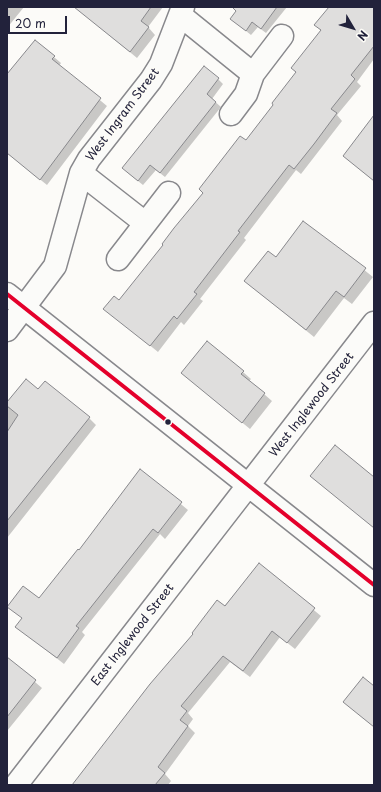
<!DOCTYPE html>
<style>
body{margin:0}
#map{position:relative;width:381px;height:792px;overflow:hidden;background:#fcfbf8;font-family:"Playpen Sans",sans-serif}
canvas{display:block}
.frame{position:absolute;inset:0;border:8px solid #22223b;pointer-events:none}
.north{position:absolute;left:333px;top:8px;width:40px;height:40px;-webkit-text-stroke:3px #fdfcf7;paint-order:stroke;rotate:128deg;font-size:11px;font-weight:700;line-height:16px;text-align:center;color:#22223b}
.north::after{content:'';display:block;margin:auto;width:14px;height:18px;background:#22223b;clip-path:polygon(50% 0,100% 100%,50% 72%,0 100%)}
.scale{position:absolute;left:8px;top:16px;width:59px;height:18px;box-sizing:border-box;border:2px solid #22223b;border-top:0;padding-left:5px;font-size:12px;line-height:14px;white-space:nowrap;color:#22223b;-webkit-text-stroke:3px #fdfcf7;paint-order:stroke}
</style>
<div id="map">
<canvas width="381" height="792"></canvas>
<div class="frame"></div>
<div class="north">N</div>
<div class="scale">20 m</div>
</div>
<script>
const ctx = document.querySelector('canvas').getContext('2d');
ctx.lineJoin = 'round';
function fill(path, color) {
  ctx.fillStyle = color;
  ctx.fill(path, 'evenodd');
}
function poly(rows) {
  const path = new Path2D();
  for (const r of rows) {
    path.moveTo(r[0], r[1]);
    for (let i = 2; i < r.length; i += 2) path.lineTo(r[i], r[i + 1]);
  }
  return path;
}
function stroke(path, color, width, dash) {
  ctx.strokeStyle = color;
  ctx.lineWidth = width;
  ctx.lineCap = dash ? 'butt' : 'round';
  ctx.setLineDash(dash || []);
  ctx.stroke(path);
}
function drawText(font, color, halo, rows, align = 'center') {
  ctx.font = font + ' "Playpen Sans",sans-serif';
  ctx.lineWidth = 3;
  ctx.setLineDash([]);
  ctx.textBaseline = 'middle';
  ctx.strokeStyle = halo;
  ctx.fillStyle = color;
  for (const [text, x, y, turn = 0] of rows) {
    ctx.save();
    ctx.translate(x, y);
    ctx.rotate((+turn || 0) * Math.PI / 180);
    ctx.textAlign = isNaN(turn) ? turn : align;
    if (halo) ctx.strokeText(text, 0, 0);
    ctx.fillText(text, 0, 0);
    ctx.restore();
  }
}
fill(poly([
 [7,7,24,7,7,28],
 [91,7,163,7,148,27,155,35,137,58,85,15],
 [241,7,287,7,266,33,258,27,251,35,231,19],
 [331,7,374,7,374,59,357,82,361,86,337,115,342,121,301,174,296,170,244,238,246,240,200,299,203,301,184,325,181,322,158,352,105,309,119,302,275,105,296,73,292,68,321,31,316,25],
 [35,41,61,63,59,66,107,106,47,185,7,153,7,78],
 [218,79,223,84,212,99,221,107,165,177,156,170,143,185,128,173],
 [374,116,374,181,344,156],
 [304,222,373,277,352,304,344,298,314,337,245,281,276,259],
 [243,372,251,379,249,381,272,401,250,429,182,373],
 [38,391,89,418,96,425,7,538,7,403],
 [141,471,188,510,165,539,160,534,82,632,85,635,64,664,17,627,79,552],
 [259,565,321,616,295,649,280,637,250,677,230,662,188,713,193,719,188,726,195,733,165,774,171,781,168,785,73,785],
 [7,658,42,688,7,731]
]), '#0003');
const building = poly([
 [74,7,151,7,141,21,149,27,130,52,74,7],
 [232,7,277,7,261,29,252,22,246,31,230,19,236,11,232,7],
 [329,7,374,7,374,46,351,75,355,79,331,109,337,113,314,144,294,169,289,165,238,231,240,232,194,292,197,294,177,319,174,316,150,346,103,309,114,296,119,300,163,245,162,244,174,228,203,193,199,189,240,136,246,140,273,105,272,103,296,72,291,68,321,30,314,25,329,7],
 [35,40,55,56,52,59,101,98,40,180,7,153,7,74,35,40],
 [204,66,219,78,207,94,216,102,160,173,150,165,138,181,122,168,204,66],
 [374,115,374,181,343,156,374,115],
 [303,221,366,268,344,297,336,291,306,330,244,281,268,251,276,257,303,221],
 [207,341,244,371,241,374,265,393,242,423,181,373,207,341],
 [26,379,38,389,45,381,90,417,7,521,7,432,18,415,7,406,7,402,26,379],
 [335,445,374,477,374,528,310,476,335,445],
 [140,469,182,502,158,533,153,529,76,626,79,628,57,658,15,627,22,618,7,607,23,586,39,598,78,549,79,550,140,469],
 [259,563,315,608,287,643,272,631,243,671,223,656,181,706,187,711,180,720,188,726,158,767,165,773,155,785,72,785,150,684,193,634,192,633,217,600,225,606,259,563],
 [7,657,36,680,7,717,7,657],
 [363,677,374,686,374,727,343,702,363,677]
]);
fill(building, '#dfdedd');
stroke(building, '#88888c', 1);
const minor = poly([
 [180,15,253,74],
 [231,114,246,94,253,74,282,36],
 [81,173,145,223],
 [118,259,169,193],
 [7,294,374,585],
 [7,330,55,266,81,173,89,159,151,80,161,64,183,7],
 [16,785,374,323]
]);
stroke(minor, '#88888c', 25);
stroke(minor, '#fbfbf9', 22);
stroke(poly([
 [7,294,374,585]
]), '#e4002b', 4);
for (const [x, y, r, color] of [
 [168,422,3.5,"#22223b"]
]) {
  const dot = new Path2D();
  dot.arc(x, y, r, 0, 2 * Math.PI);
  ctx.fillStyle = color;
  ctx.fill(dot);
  stroke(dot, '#fdfcf7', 1.5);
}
drawText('12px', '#22223b', '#fdfcf7', [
 ["West Ingram Street",123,115,-53],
 ["West Inglewood Street",312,405,-52],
 ["East Inglewood Street",133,635,-52]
]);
</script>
